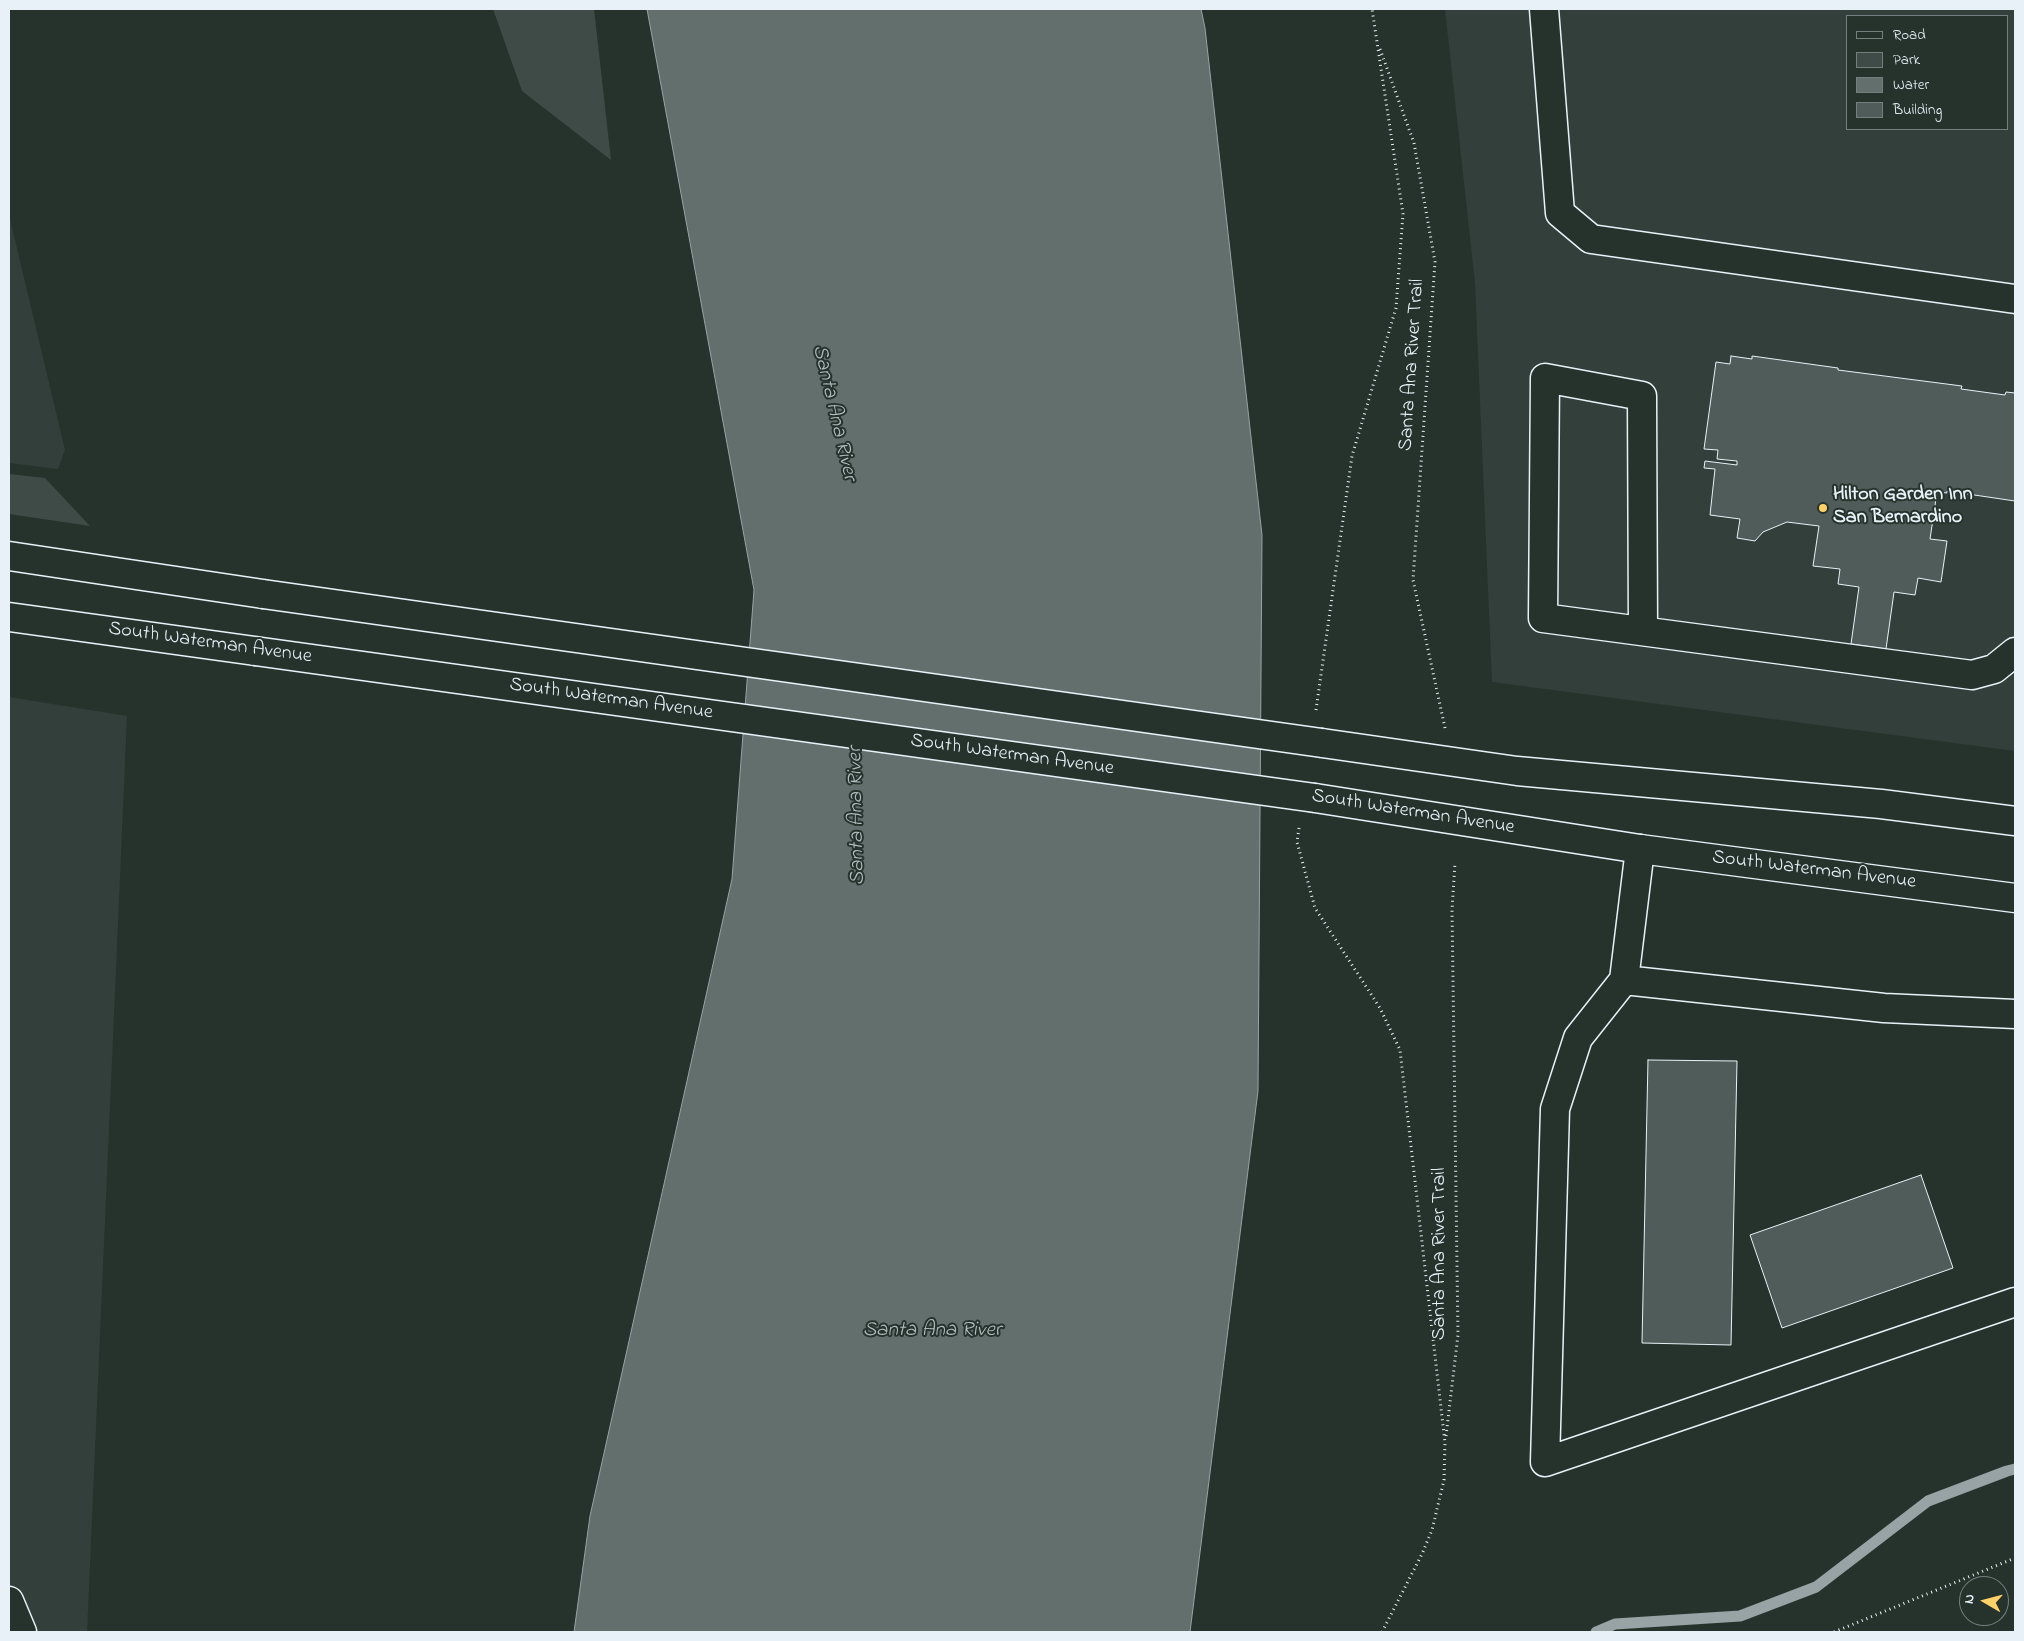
<!DOCTYPE html>
<style>
body{margin:0}
#map{position:relative;width:2024px;height:1641px;overflow:hidden;background:#26332d;font-family:"Indie Flower",sans-serif}
canvas{display:block}
.frame{position:absolute;inset:0;border:10px solid #e8f1f8;pointer-events:none}
.legend{position:absolute;left:1846px;top:15px;width:162px;height:115px;box-sizing:border-box;background:#26332d;border:1px solid #747f7e;margin:0;padding:6px 9px;list-style:none;font-size:15px;color:#e8f1f8}
.legend li{display:flex;align-items:center;gap:10px;height:25px}
.legend b{width:25px;border:1px solid #747f7e}
.north{position:absolute;left:1959px;top:1576px;width:50px;height:50px;box-sizing:border-box;background:#26332d;border:1px solid #747f7e;border-radius:50%;rotate:278deg;font-size:14px;font-weight:700;line-height:20px;text-align:center;color:#e8f1f8}
.north::after{content:'';display:block;margin:auto;width:18px;height:22px;background:#ffd166;clip-path:polygon(50% 0,100% 100%,50% 72%,0 100%)}
</style>
<div id="map">
<canvas width="2024" height="1641"></canvas>
<div class="frame"></div>
<ul class="legend">
<li><b style="height:6px;background:#26332d"></b>Road</li>
<li><b style="height:14px;background:#3e4b47"></b>Park</li>
<li><b style="height:14px;background:#636f6d"></b>Water</li>
<li><b style="height:14px;background:#505c59"></b>Building</li>
</ul>
<div class="north">N</div>
</div>
<script>
const ctx = document.querySelector('canvas').getContext('2d');
ctx.lineJoin = 'round';
function fill(path, color) {
  ctx.fillStyle = color;
  ctx.fill(path, 'evenodd');
}
function poly(rows) {
  const path = new Path2D();
  for (const r of rows) {
    path.moveTo(r[0], r[1]);
    for (let i = 2; i < r.length; i += 2) path.lineTo(r[i], r[i + 1]);
  }
  return path;
}
function stroke(path, color, width, dash) {
  ctx.strokeStyle = color;
  ctx.lineWidth = width;
  ctx.lineCap = dash ? 'butt' : 'round';
  ctx.setLineDash(dash || []);
  ctx.stroke(path);
}
function drawText(font, color, halo, rows, align = 'center') {
  ctx.font = font + ' "Indie Flower",sans-serif';
  ctx.lineWidth = 4;
  ctx.setLineDash([]);
  ctx.textBaseline = 'middle';
  ctx.strokeStyle = halo;
  ctx.fillStyle = color;
  for (const [text, x, y, turn = 0] of rows) {
    ctx.save();
    ctx.translate(x, y);
    ctx.rotate((+turn || 0) * Math.PI / 180);
    ctx.textAlign = isNaN(turn) ? turn : align;
    if (halo) ctx.strokeText(text, 0, 0);
    ctx.fillText(text, 0, 0);
    ctx.restore();
  }
}
fill(poly([
 [1445,9,2015,9,2015,751,1492,682,1475,283],
 [1848,16,2008,16,2008,129,1848,129],
 [9,215,65,450,58,469,9,463],
 [9,697,127,716,87,1632,9,1632]
]), '#333f3a');
fill(poly([
 [493,9,594,9,611,160,522,91],
 [9,474,45,478,90,526,9,514]
]), '#3e4b47');
const water = poly([
 [647,9,1201,9,1205,28,1262,535,1258,1091,1190,1632,574,1632,590,1516,732,879,754,590,647,9]
]);
fill(water, '#636f6d');
stroke(water, '#98a3a5', 1);
stroke(poly([
 [1596,1632,1615,1624,1740,1616,1816,1587,1928,1501,2007,1471,2015,1469]
]), '#98a3a5', 11);
const building = poly([
 [1731,356,1752,359,1752,356,1838,368,1838,370,1962,386,1961,389,2005,395,2006,392,2015,393,2015,501,1947,491,1947,493,1937,492,1930,539,1947,541,1941,582,1918,578,1915,595,1894,592,1886,649,1851,644,1859,587,1838,584,1840,569,1813,566,1819,526,1787,522,1763,532,1755,541,1737,538,1740,519,1710,515,1715,469,1704,468,1705,461,1737,465,1737,461,1717,459,1718,450,1704,449,1716,362,1730,364,1731,356],
 [1648,1060,1737,1061,1731,1345,1642,1343,1648,1060],
 [1921,1175,1953,1268,1782,1328,1750,1235,1921,1175]
]);
fill(building, '#505c59');
stroke(building, '#e8f1f8', 1);
const minor = poly([
 [1544,9,1560,213,1591,239,2015,299],
 [1643,631,1642,396,1545,378,1543,618,1972,675,1994,669,2015,652],
 [1624,980,1640,849],
 [2015,1014,1884,1008,1624,980,1578,1038,1555,1109,1545,1462,2015,1302],
 [9,1601,22,1632]
]);
const major = poly([
 [9,556,263,594],
 [9,617,255,651],
 [1322,743,1517,771,1881,804,2015,821],
 [1315,798,1640,849,2015,898]
]);
stroke(minor, '#e8f1f8', 31);
stroke(major, '#e8f1f8', 31);
stroke(poly([
 [1380,49,1414,143,1435,262,1413,580,1445,728],
 [1316,710,1352,456,1396,308,1403,214,1372,9],
 [1299,828,1297,842,1315,908,1380,1008,1400,1050,1445,1443],
 [1446,1436,1458,1335,1452,910,1455,862],
 [1382,1632,1422,1554,1432,1530,1444,1480,1445,1442],
 [1834,1632,2015,1558]
]), '#e8f1f8', 3, [1, 4]);
stroke(minor, '#26332d', 28);
stroke(major, '#26332d', 28);
const majorBridge = poly([
 [263,594,1322,743],
 [255,651,1315,798]
]);
stroke(majorBridge, '#e8f1f8', 31, []);
stroke(majorBridge, '#26332d', 28);
for (const [x, y, r, color] of [
 [1823,508,5,"#ffd166"]
]) {
  const dot = new Path2D();
  dot.arc(x, y, r, 0, 2 * Math.PI);
  ctx.fillStyle = color;
  ctx.fill(dot);
  stroke(dot, '#26332d', 2);
}
drawText('20px', '#e8f1f8', '#26332d', [
 ["Santa Ana River Trail",1413,365,-86],
 ["South Waterman Avenue",210,644,8],
 ["South Waterman Avenue",611,700,8],
 ["South Waterman Avenue",1012,756,8],
 ["South Waterman Avenue",1413,813,9],
 ["South Waterman Avenue",1814,871,7],
 ["Santa Ana River Trail",1441,1254,-90]
]);
drawText('bold 20px', '#e8f1f8', '#26332d', [
 ["Hilton Garden Inn",1833,496],
 ["San Bernardino",1833,519]
], 'left');
drawText('italic 21px', '#b3bdc0', '#26332d', [
 ["Santa Ana River",833,413,77],
 ["Santa Ana River",858,816,-91],
 ["Santa Ana River",932,1332]
]);
</script>
